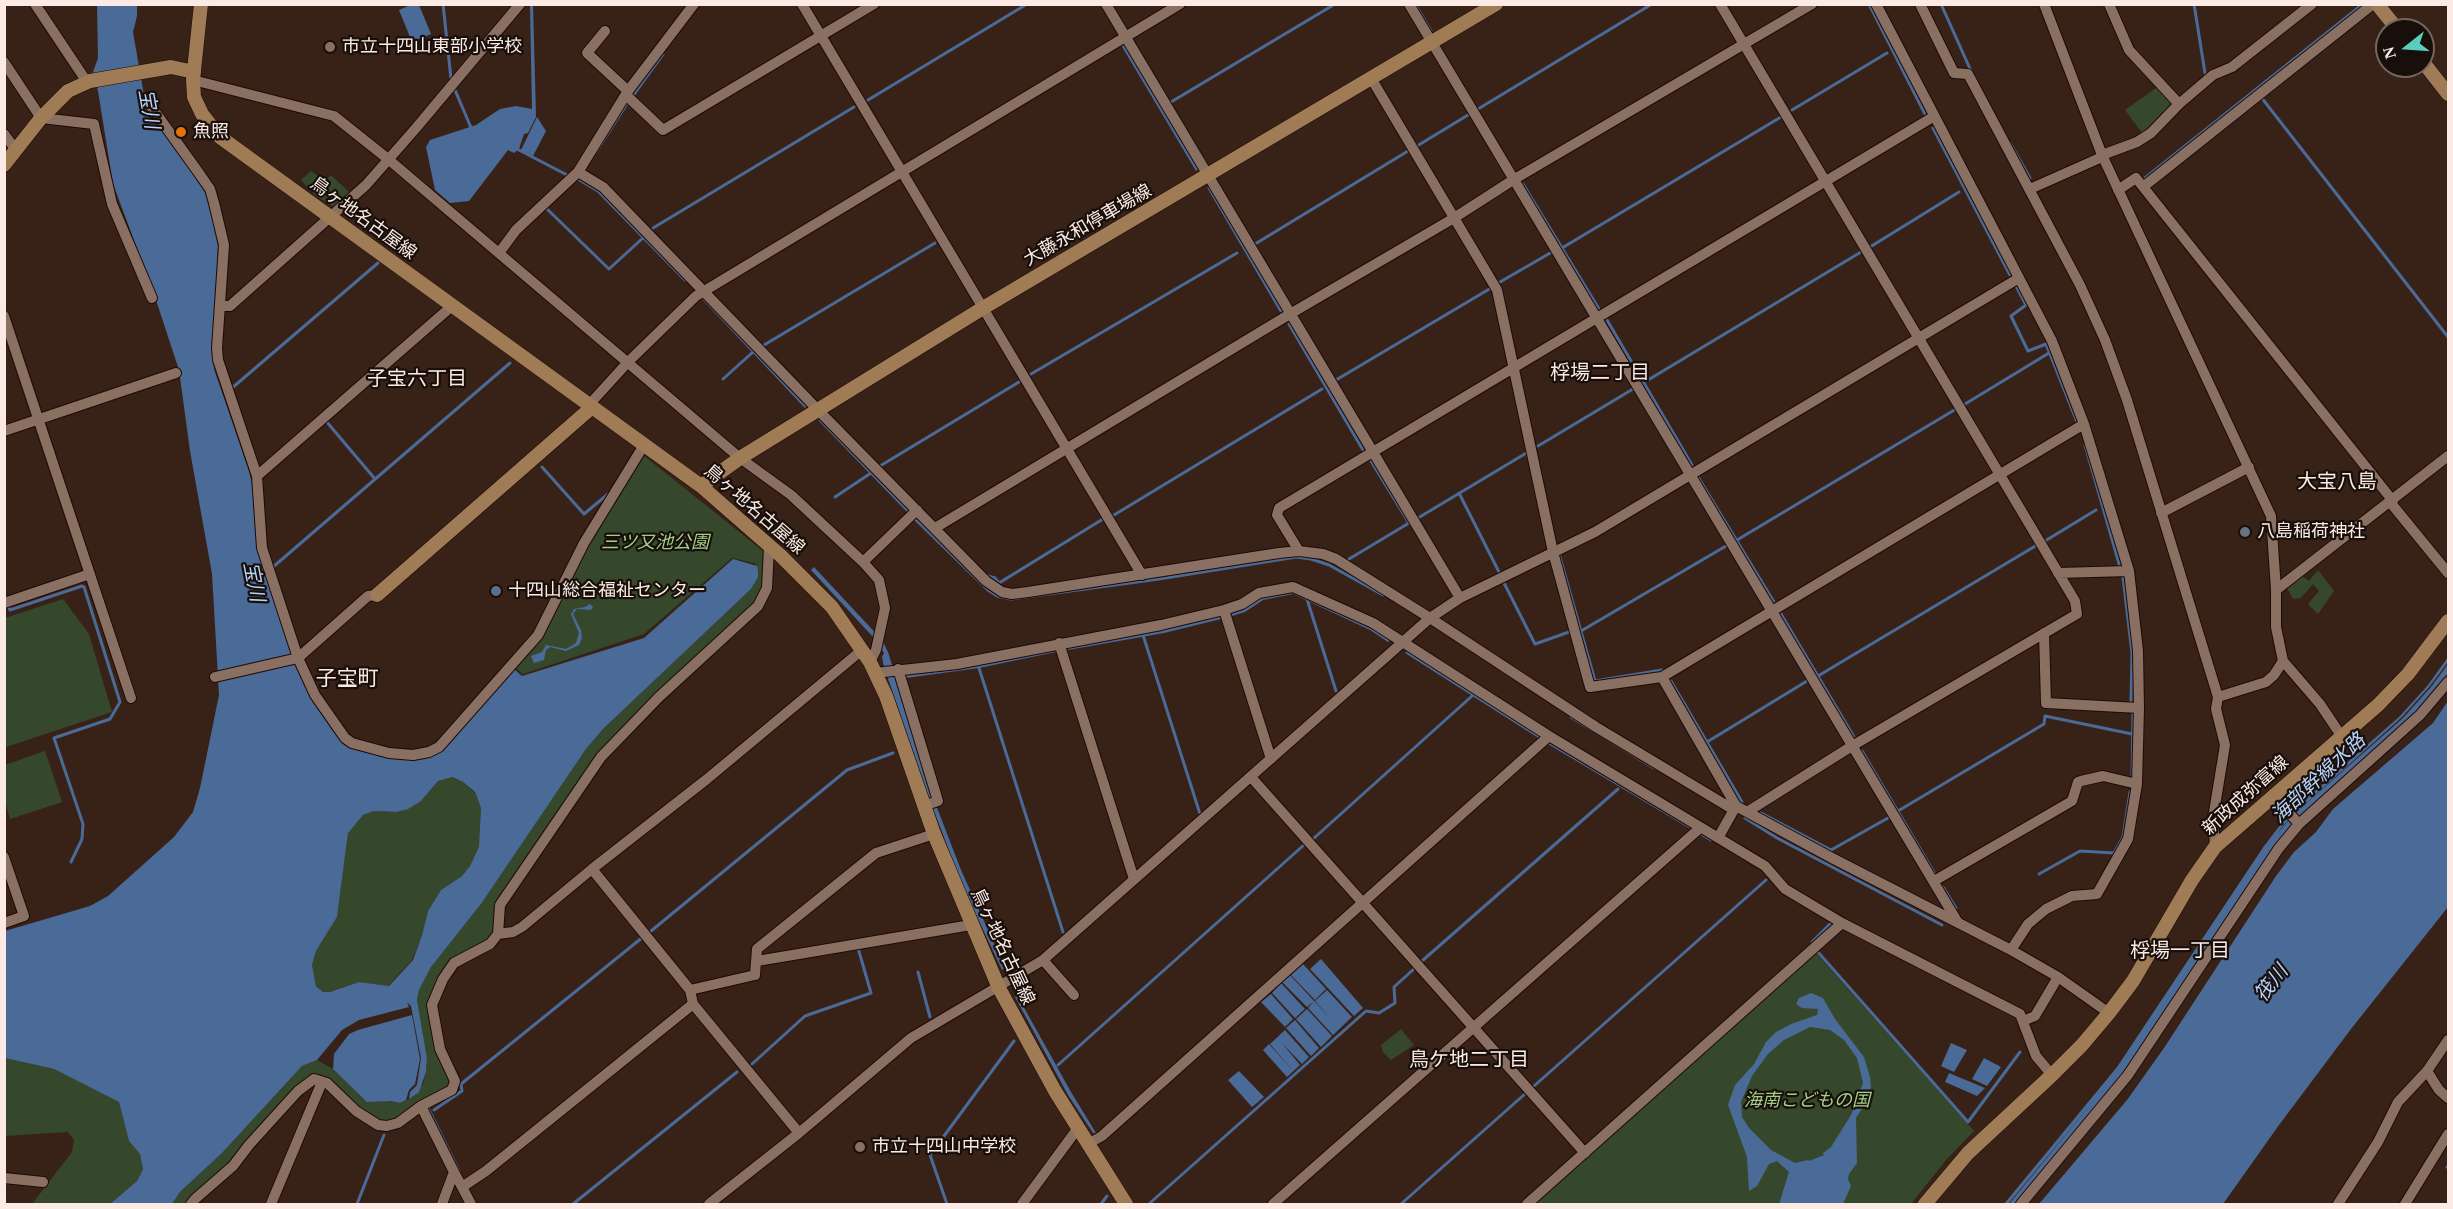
<!DOCTYPE html>
<meta charset="utf-8">
<style>
body{margin:0}
#map{position:relative;width:2453px;height:1209px;overflow:hidden;background:#382218;font-family:"Times New Roman",serif}
canvas{display:block}
.frame{position:absolute;inset:0;border:6px solid #fbebe4;pointer-events:none}
.north{position:absolute;left:2375px;top:18px;width:60px;height:60px;box-sizing:border-box;background:#180e0a;border:2px solid #736661;border-radius:50%;rotate:253deg;font-size:16px;font-weight:700;line-height:24px;text-align:center;color:#fbebe4}
.north::after{content:'';display:block;margin:auto;width:21px;height:27px;background:#59cebf;clip-path:polygon(50% 0,100% 100%,50% 72%,0 100%)}
</style>
<div id="map">
<canvas width="2453" height="1209"></canvas>
<div class="frame"></div>
<div class="north">N</div>
</div>
<script>
const ctx = document.querySelector('canvas').getContext('2d');
ctx.lineJoin = 'round';
function fill(path, color) {
  ctx.fillStyle = color;
  ctx.fill(path, 'evenodd');
}
function poly(rows) {
  const path = new Path2D();
  for (const r of rows) {
    path.moveTo(r[0], r[1]);
    for (let i = 2; i < r.length; i += 2) path.lineTo(r[i], r[i + 1]);
  }
  return path;
}
function stroke(path, color, width, dash) {
  ctx.strokeStyle = color;
  ctx.lineWidth = width;
  ctx.lineCap = dash ? 'butt' : 'round';
  ctx.setLineDash(dash || []);
  ctx.stroke(path);
}
function drawText(font, color, halo, rows, align = 'center') {
  ctx.font = font + ' "Times New Roman","Noto Sans JP",serif';
  ctx.lineWidth = 4.5;
  ctx.setLineDash([]);
  ctx.textBaseline = 'middle';
  ctx.strokeStyle = halo;
  ctx.fillStyle = color;
  for (const [text, x, y, turn = 0] of rows) {
    ctx.save();
    ctx.translate(x, y);
    ctx.rotate((+turn || 0) * Math.PI / 180);
    ctx.textAlign = isNaN(turn) ? turn : align;
    if (halo) ctx.strokeText(text, 0, 0);
    ctx.fillText(text, 0, 0);
    ctx.restore();
  }
}
fill(poly([
 [2159,86,2173,101,2173,106,2142,133,2125,110],
 [311,171,325,181,331,175,350,193,334,207,315,195,301,180],
 [638,451,768,555,762,595,620,732,502,897,492,936,455,961,431,995,454,1086,390,1122,376,1120,320,1077,188,1204,172,1204,180,1192,222,1153,302,1066,317,1060,333,1069,368,1102,383,1100,400,1103,409,1099,423,1084,426,1072,427,1058,417,1000,419,990,431,967,481,904,586,749,603,729,751,589,757,566,754,563,732,558,644,634,523,674,508,661,537,632],
 [2318,570,2334,591,2318,614,2308,604,2319,591,2313,584,2301,598,2293,599,2287,588,2302,576,2309,581],
 [63,599,89,634,112,712,6,747,5,618],
 [45,751,62,802,10,819,5,801,5,765],
 [451,777,463,782,475,793,481,808,480,847,470,866,462,876,441,890,428,911,422,935,412,960,388,986,359,982,330,992,323,992,316,985,312,965,316,951,337,917,348,832,363,815,374,811,396,812,421,801,438,781],
 [1815,952,1974,1131,1946,1160,1911,1204,1533,1204],
 [1401,1029,1414,1045,1391,1060,1383,1052,1381,1045],
 [5,1058,54,1069,119,1102,129,1141,140,1154,143,1169,137,1181,110,1204,32,1204,72,1152,74,1140,68,1132,5,1136]
]), '#36482c');
fill(poly([
 [413,4,419,5,431,34,412,42,399,10],
 [97,5,137,5,137,16,133,32,146,107,195,174,208,198,218,246,213,349,214,369,249,471,293,656,303,683,331,728,343,741,363,752,401,759,426,758,514,669,522,676,644,638,733,559,757,566,758,571,758,577,751,589,603,729,586,749,481,904,431,967,419,990,417,1000,427,1058,426,1072,419,1092,409,1099,410,1092,417,1085,421,1058,411,1006,407,1002,409,1007,359,1020,342,1030,317,1060,302,1066,222,1153,180,1192,172,1204,110,1204,137,1181,143,1169,140,1154,129,1141,119,1102,54,1069,5,1058,5,931,90,906,108,896,174,837,193,812,200,788,219,695,212,574,190,451,179,370,153,291,113,184,98,91,93,72,98,58],
 [452,777,463,782,475,792,481,808,479,847,470,866,462,876,441,890,428,911,422,935,413,960,389,986,359,982,330,992,323,992,316,986,312,965,316,951,337,917,348,833,363,815,374,811,396,812,408,809,421,801,438,781],
 [530,5,533,5,536,117,528,133,524,134,519,149,514,153,508,150,469,201,450,203,435,190,426,147,430,140,476,125,500,109,516,106,532,109],
 [1125,43,1198,169,1196,171,1121,45],
 [537,117,546,131,533,156,521,150],
 [814,567,882,640,888,652,936,805,961,870,1005,968,1002,970,963,887,932,806,884,667,882,657,884,653,873,637,811,570],
 [1293,591,1372,628,1391,639,1388,642,1370,630,1293,594,1263,600,1245,612,1232,616,1231,613,1243,609,1262,597],
 [590,604,593,607,591,610,577,609,573,614,581,630,582,638,579,645,566,651,550,647,546,650,544,660,534,663,531,656,542,652,546,645,566,649,576,643,579,633,571,614,574,609,585,607],
 [1220,615,1221,619,1164,633,1068,650,1067,647],
 [1056,649,1056,652,979,668,906,678,906,675,954,670],
 [1407,651,1542,737,1540,739,1405,653],
 [2448,657,2448,662,2430,686,2402,717,2293,815,2282,827,2277,834,2293,815,2403,718,2431,687,2448,664,2448,673,2419,709,2297,820,2124,1074,2015,1204,2009,1204,2096,1098,2008,1204,2004,1204,2117,1067,2264,846,2281,824,2300,804,2400,716,2428,685],
 [2448,701,2448,907,2351,1029,2279,1125,2223,1204,2039,1204,2127,1100,2164,1048,2276,876,2294,852,2316,832,2333,809,2433,723],
 [1321,959,1363,1008,1354,1016,1310,969],
 [1303,964,1326,989,1315,1000,1291,975],
 [1290,975,1330,1018,1315,1001,1327,990,1352,1017,1333,1035,1308,1008,1313,1002,1307,1007,1282,982],
 [1281,983,1305,1009,1295,1018,1272,993],
 [1811,993,1823,998,1835,1019,1864,1057,1870,1077,1871,1087,1869,1098,1856,1118,1857,1163,1849,1174,1848,1179,1851,1186,1843,1204,1779,1204,1789,1172,1777,1161,1769,1164,1757,1186,1749,1191,1747,1157,1728,1105,1735,1085,1754,1064,1766,1042,1776,1032,1791,1024,1817,1015,1818,1009,1802,1008,1796,1004,1799,998],
 [1810,1027,1830,1030,1844,1040,1857,1058,1863,1083,1851,1115,1831,1147,1823,1153,1824,1155,1809,1161,1808,1160,1795,1163,1771,1150,1749,1128,1742,1117,1741,1102,1752,1076,1768,1054,1784,1040],
 [1271,994,1293,1019,1285,1027,1261,1002],
 [1017,995,1071,1092,1096,1133,1093,1133,1068,1095,1015,997],
 [1307,1009,1332,1036,1321,1047,1296,1019],
 [412,1015,420,1059,415,1084,409,1090,406,1100,400,1103,391,1101,367,1102,333,1069,334,1054,349,1034,358,1030],
 [1295,1020,1319,1048,1311,1056,1286,1028],
 [1285,1030,1309,1057,1302,1064,1282,1043,1300,1065,1287,1077,1263,1050,1269,1044,1292,1070,1270,1044],
 [1951,1043,1967,1050,1954,1072,1941,1066],
 [1984,1058,2001,1067,1987,1086,1972,1079],
 [1239,1071,1264,1097,1252,1107,1228,1080],
 [1949,1073,1985,1088,1977,1096,1945,1082]
]), '#4a6a97');
stroke(poly([
 [443,4,451,79],
 [1415,4,1431,31],
 [1869,4,1925,114],
 [1941,4,1971,71],
 [2194,4,2205,73],
 [455,90,472,130],
 [634,94,663,54],
 [2261,97,2448,337],
 [868,100,1027,4],
 [1171,102,1335,4],
 [1478,109,1652,4],
 [1792,110,1887,53],
 [1933,128,2010,275],
 [2010,143,2030,178],
 [1417,146,1468,115],
 [517,149,569,176],
 [596,152,628,102],
 [2145,178,2363,4],
 [578,179,598,191,685,280],
 [1523,184,1599,309],
 [1209,188,1281,311],
 [547,209,609,269,644,237],
 [653,228,854,107],
 [1255,244,1408,151],
 [1870,247,1959,192],
 [1562,248,1781,117],
 [1500,282,1552,252],
 [2015,284,2026,305,2011,316,2028,351,2046,344,2077,422],
 [703,298,805,406],
 [1607,320,1692,465],
 [1289,324,1363,450],
 [764,345,935,243],
 [1031,374,1237,253],
 [723,379,753,352],
 [1336,380,1491,288],
 [1643,383,1861,252],
 [232,388,378,263],
 [1965,404,2049,353],
 [820,420,909,512],
 [326,421,375,479],
 [2085,445,2120,567],
 [1538,446,1633,389],
 [880,466,1019,382],
 [542,467,584,514,608,494],
 [1698,477,1774,602],
 [1459,493,1499,572],
 [835,497,871,473],
 [1114,515,1322,389],
 [914,518,988,590,997,596,1011,599,1159,579,1296,557,1311,559,1329,565,1383,595],
 [1418,518,1528,452],
 [1737,540,1956,409],
 [2045,541,2096,510],
 [1559,554,1595,681,1662,670],
 [1349,559,1409,523,1371,461],
 [273,567,510,363],
 [988,576,995,578,999,583,1103,519],
 [2123,577,2132,653,2131,701],
 [1504,583,1535,644,1569,632],
 [1307,599,1336,691],
 [9,607,10,610,82,586,84,587,120,702,110,719,54,738,83,824,82,839,71,862],
 [1781,614,1854,737],
 [1581,631,1726,546],
 [1143,635,1200,814],
 [979,668,1063,932],
 [1818,676,2037,545],
 [1671,681,1742,802],
 [1571,717,1654,768],
 [1707,742,1807,681],
 [1549,743,1690,827],
 [1862,751,1935,874],
 [2132,780,2133,712],
 [1898,811,2044,724,2045,716,2132,734],
 [1761,813,1831,850,1888,818],
 [1745,818,1777,838,1942,925],
 [1701,834,1711,840],
 [1313,839,1472,696],
 [2039,874,2080,851,2114,853,2123,837,2130,792],
 [1943,887,1956,908],
 [651,931,847,770,893,753],
 [1812,942,1832,922,1830,921],
 [1817,951,1968,1122,2020,1052],
 [1422,961,1618,789],
 [918,972,930,1017],
 [752,1064,805,1016,871,993,858,948],
 [1058,1065,1305,844],
 [1534,1086,1766,880],
 [428,1108,459,1171],
 [434,1110,462,1091,461,1084,643,937],
 [2447,1167,2448,1168],
 [1150,1203,1366,1011,1379,1013,1395,1003,1394,987,1415,968],
 [357,1204,384,1135],
 [573,1204,737,1072],
 [947,1204,930,1155,1014,1041],
 [1101,1204,1107,1196],
 [1401,1204,1526,1093]
]), '#4a6a97', 3);
const street = poly([
 [35,4,87,82],
 [802,4,1142,575],
 [1106,4,1460,598],
 [1409,4,1957,921],
 [1720,4,2075,601,2077,614,1852,746,1747,812],
 [1876,4,2052,341,2084,424,2129,571,2138,651,2139,708,2137,784,2128,839,2097,894,2072,896,2046,909,2028,924,2011,950],
 [1920,4,1954,73,1968,74,2080,285,2105,340,2127,400,2218,697,2216,709,2225,745,2213,818,2215,847],
 [2044,4,2102,155,2271,516,2276,590,2276,627,2283,661,2320,704,2342,737],
 [2109,4,2129,50,2179,104],
 [605,31,587,53,628,91],
 [4,62,41,118,94,124,112,204,152,298],
 [1371,78,1497,290,1553,552,1590,687,1662,677,2084,424],
 [193,80,334,116,388,159,740,458,791,495,863,562,879,580,885,608,876,650,870,662],
 [626,95,663,130,874,4],
 [150,105,196,169,210,189,214,203,224,245,217,348,218,360,257,476,262,548,298,658,315,695,345,738,352,743,389,753,413,755,429,752,439,747,538,635,584,543,644,445],
 [4,134,16,150],
 [2102,155,2137,142,2151,133,2179,104,2213,75,2232,67,2312,4],
 [578,172,603,187,818,410,986,581,1002,592,1012,594,1028,592,1279,553,1299,551,1323,554,1336,559,1430,618,1596,727,1734,810],
 [2143,187,2373,4],
 [2030,189,2102,157],
 [2118,190,2136,178,2393,501],
 [499,253,516,230,578,172,628,91,694,4],
 [221,306,230,306,366,185,416,128,520,4],
 [4,316,131,698],
 [588,406,628,362,696,296,1180,4],
 [4,431,176,373],
 [257,476,452,306],
 [2390,502,2448,573],
 [2161,513,2249,467],
 [935,528,1290,314,1454,218,1513,180,1812,4],
 [1299,551,1277,515,1279,508,1933,117],
 [863,562,917,510],
 [2058,573,2129,571],
 [2276,590,2448,456],
 [4,603,90,574],
 [1224,610,1271,759],
 [2044,633,2046,703,2139,708],
 [1059,643,1134,879],
 [898,669,938,801,923,806],
 [875,673,957,664,1161,625,1224,610,1242,604,1259,593,1293,587,1373,623,1549,736,1765,866,1785,889,1842,923,2020,1014,2036,1056,2052,1075],
 [215,677,298,658,368,596,377,595],
 [1662,677,1736,806,1832,858,2011,950,2058,977,2109,1013],
 [2218,697,2266,682,2274,675,2283,661],
 [1251,777,1585,1153],
 [2273,795,2299,824],
 [1718,838,1736,806],
 [4,857,24,916,4,923],
 [592,869,690,990,693,1004,799,1133],
 [1934,881,2072,801,2078,782,2081,781,2103,776,2137,784],
 [498,934,500,905,601,757,659,697,758,606,767,588,769,547],
 [1043,960,1074,995],
 [757,961,971,925],
 [690,990,755,975,757,949,876,853,934,834],
 [2023,1021,2035,1016,2058,977],
 [2427,1071,2439,1090,2448,1098],
 [421,1106,454,1172],
 [1088,1144,1102,1136,1549,736],
 [4,1178,43,1182],
 [462,1187,471,1204],
 [191,1204,195,1199,233,1166,249,1145,298,1091,314,1079,327,1083,356,1111,378,1125,387,1126,398,1123,421,1106,452,1090,455,1081,440,1049,432,1005,443,979,454,963,490,944,498,934,513,932,522,927,592,869,707,779,862,650],
 [271,1204,322,1082],
 [442,1204,454,1172,462,1187,486,1171,693,1004],
 [709,1204,799,1133,911,1038,1043,960,1430,618,1460,598,1595,532,2019,278],
 [1022,1204,1078,1128],
 [1273,1204,1700,828],
 [1527,1204,1842,923],
 [2021,1204,2128,1075,2279,848,2299,824,2420,715,2448,682],
 [2338,1204,2378,1142,2398,1102,2427,1071,2448,1040],
 [2405,1204,2448,1134]
]);
const secondary = poly([
 [201,4,193,80,194,97,202,114,220,137,701,486,780,555,832,607,870,662,886,696,934,834,999,988,1055,1091,1126,1204],
 [2377,4,2398,30],
 [2423,62,2448,94],
 [4,165,41,118,68,91,90,81,171,67,194,72],
 [701,486,740,458,983,308,1496,4],
 [377,595,591,408],
 [1925,1204,1968,1153,2052,1075,2082,1045,2109,1013,2133,981,2192,880,2215,847,2378,705,2408,674,2448,621]
]);
stroke(street, '#1f0a03', 12);
stroke(secondary, '#1f0a03', 15);
stroke(street, '#8a6f63', 10);
stroke(secondary, '#9f7b56', 14);
for (const [x, y, r, color] of [
 [330,47,6,"#8d6e63"],
 [181,132,6,"#e8710a"],
 [2245,532,6,"#6b7280"],
 [496,591,6,"#5c6f8a"],
 [860,1147,6,"#8d6e63"]
]) {
  const dot = new Path2D();
  dot.arc(x, y, r, 0, 2 * Math.PI);
  ctx.fillStyle = color;
  ctx.fill(dot);
  stroke(dot, '#180e0a', 2);
}
drawText('18px', '#fbebe4', '#180e0a', [
 ["市立十四山東部小学校",342,47],
 ["魚照",193,132],
 ["八島稲荷神社",2257,532],
 ["十四山総合福祉センター",508,591],
 ["市立十四山中学校",872,1147]
], 'left');
drawText('18px', '#fbebe4', '#180e0a', [
 ["鳥ヶ地名古屋線",363,219,36],
 ["大藤永和停車場線",1088,226,-30],
 ["鳥ヶ地名古屋線",754,510,41],
 ["新政成弥富線",2246,796,-42],
 ["鳥ヶ地名古屋線",1002,947,65]
]);
drawText('italic 18px', '#a0cf86', '#180e0a', [
 ["三ツ又池公園",655,543],
 ["海南こどもの国",1807,1101]
]);
drawText('italic 20px', '#b5d3fc', '#180e0a', [
 ["宝川",148,109,80],
 ["宝川",253,582,79],
 ["海部幹線水路",2319,779,-43],
 ["筏川",2272,984,-52]
]);
drawText('20px', '#fbebe4', '#180e0a', [
 ["桴場二丁目",1600,374],
 ["子宝六丁目",417,380],
 ["大宝八島",2337,483],
 ["桴場一丁目",2180,952],
 ["鳥ケ地二丁目",1469,1061]
]);
drawText('21px', '#fbebe4', '#180e0a', [
 ["子宝町",347,679]
]);
</script>
